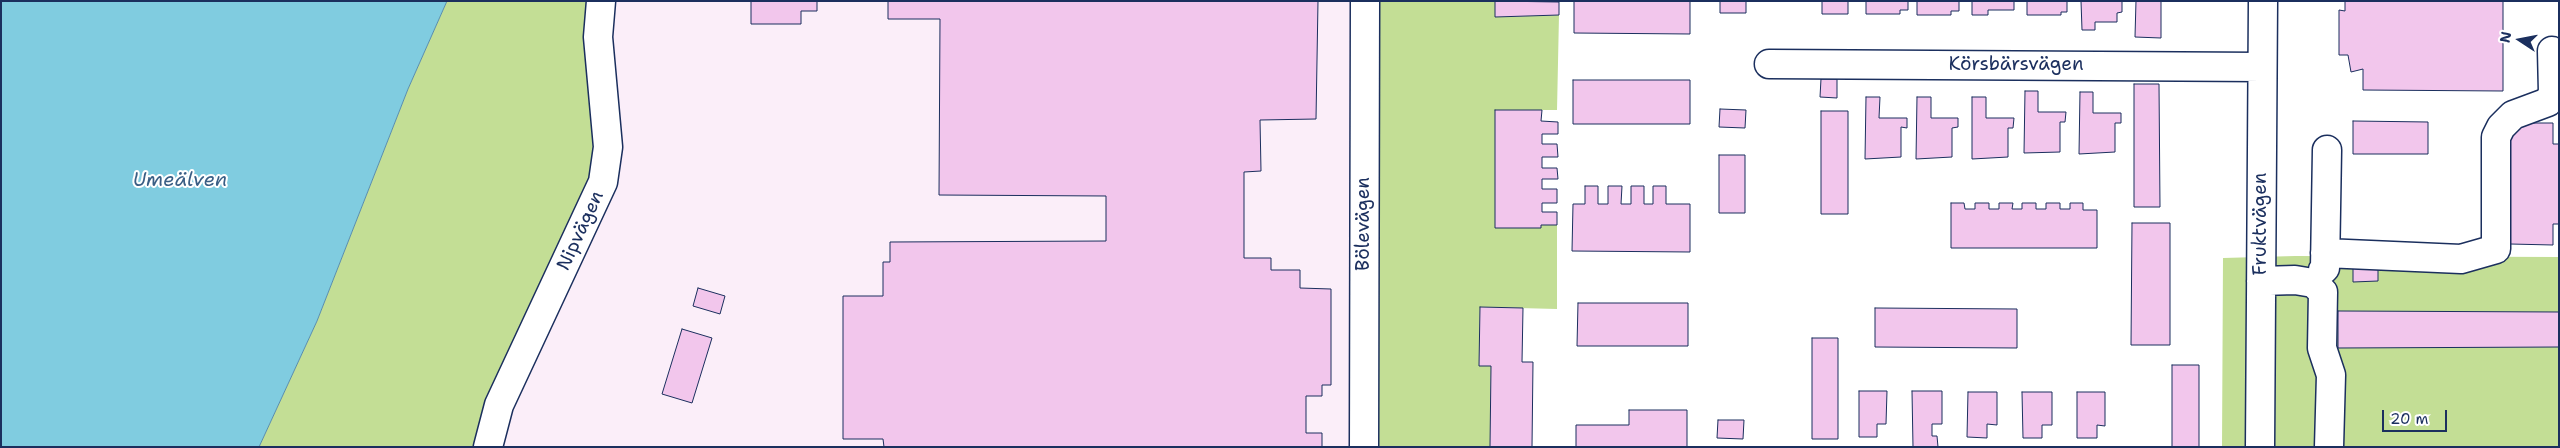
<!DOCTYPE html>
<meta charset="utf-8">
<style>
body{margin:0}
#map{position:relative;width:2560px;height:448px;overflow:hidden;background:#fff;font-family:"Shantell Sans",sans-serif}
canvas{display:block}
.frame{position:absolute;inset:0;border:2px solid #1b2f5e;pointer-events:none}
.north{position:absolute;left:2495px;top:15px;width:50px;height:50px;-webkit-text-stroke:4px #fff;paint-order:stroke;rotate:281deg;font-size:14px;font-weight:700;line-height:20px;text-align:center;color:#1b2f5e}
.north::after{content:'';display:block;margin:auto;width:18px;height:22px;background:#1b2f5e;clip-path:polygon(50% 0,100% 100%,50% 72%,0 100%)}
.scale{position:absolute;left:2382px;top:410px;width:65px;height:22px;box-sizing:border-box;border:2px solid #1b2f5e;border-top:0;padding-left:6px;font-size:15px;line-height:18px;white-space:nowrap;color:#1b2f5e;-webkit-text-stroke:4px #fff;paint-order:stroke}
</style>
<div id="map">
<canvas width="2560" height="448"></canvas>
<div class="frame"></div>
<div class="north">N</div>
<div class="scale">20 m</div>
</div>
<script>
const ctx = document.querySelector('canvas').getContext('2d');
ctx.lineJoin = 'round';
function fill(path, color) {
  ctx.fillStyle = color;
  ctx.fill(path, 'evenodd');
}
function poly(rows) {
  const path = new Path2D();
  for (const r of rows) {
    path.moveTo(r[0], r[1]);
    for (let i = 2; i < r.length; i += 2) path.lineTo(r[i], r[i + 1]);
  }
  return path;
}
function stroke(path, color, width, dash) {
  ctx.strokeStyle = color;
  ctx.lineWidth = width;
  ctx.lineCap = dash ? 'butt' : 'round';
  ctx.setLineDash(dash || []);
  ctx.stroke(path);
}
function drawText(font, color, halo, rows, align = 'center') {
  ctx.font = font + ' "Shantell Sans",sans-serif';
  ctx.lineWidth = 4;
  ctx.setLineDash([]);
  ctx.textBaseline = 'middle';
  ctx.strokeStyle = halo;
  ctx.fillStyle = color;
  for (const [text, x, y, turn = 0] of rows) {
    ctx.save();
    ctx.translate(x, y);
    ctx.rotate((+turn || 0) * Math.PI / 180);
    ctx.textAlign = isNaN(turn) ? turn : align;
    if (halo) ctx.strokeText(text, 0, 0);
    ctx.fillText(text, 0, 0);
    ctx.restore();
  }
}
fill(poly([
 [601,1,1364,1,1364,447,488,447]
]), '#fbeef9');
fill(poly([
 [447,1,601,1,608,147,488,447,259,447,317,321,408,89],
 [1364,1,1495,1,1496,17,1559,15,1557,110,1495,110,1495,227,1541,228,1541,225,1557,225,1557,309,1480,307,1479,366,1491,366,1490,447,1364,447],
 [2295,256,2559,257,2559,447,2222,447,2223,258]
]), '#c3de95');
const water = poly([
 [1,1,447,1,408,89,317,321,259,447,1,447,1,1]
]);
fill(water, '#80cce0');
stroke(water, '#588dac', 1);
const building = poly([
 [751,1,817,1,817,11,801,11,801,24,751,24,751,1],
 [888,1,1318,1,1316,119,1260,120,1261,171,1244,172,1244,258,1271,258,1271,270,1300,270,1300,288,1331,289,1331,385,1322,385,1322,396,1306,396,1306,433,1322,433,1322,447,884,447,883,439,843,439,843,296,883,296,883,262,890,262,890,242,1106,241,1106,196,939,195,940,19,888,19,888,1],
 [1495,1,1559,2,1559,15,1495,17,1495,1],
 [1574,1,1690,1,1690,34,1574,33,1574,1],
 [1720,1,1746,1,1746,13,1720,13,1720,1],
 [1822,1,1848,1,1848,14,1822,14,1822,1],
 [1866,1,1908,1,1908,10,1900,10,1900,14,1866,14,1866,1],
 [1917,1,1959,1,1959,11,1951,11,1951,15,1917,15,1917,1],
 [1972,1,2014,1,2014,10,1988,10,1988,15,1972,15,1972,1],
 [2027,1,2067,1,2067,12,2061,12,2061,15,2027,15,2027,1],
 [2081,1,2122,1,2122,12,2117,13,2117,22,2095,22,2095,30,2082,30,2081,1],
 [2136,1,2161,1,2161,38,2135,37,2136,1],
 [2345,1,2503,1,2503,91,2363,90,2363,69,2351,72,2348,55,2339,55,2339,10,2345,11,2345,1],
 [1821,79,1837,79,1837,98,1820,97,1821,79],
 [1573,80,1690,80,1690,124,1573,124,1573,80],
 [2134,84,2159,84,2160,207,2134,207,2134,84],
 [2025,91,2038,91,2038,112,2066,112,2065,122,2060,122,2060,152,2024,153,2025,91],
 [2080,92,2093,92,2093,113,2121,113,2121,123,2115,123,2115,152,2079,154,2080,92],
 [1866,97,1880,97,1879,118,1907,118,1907,128,1901,127,1901,157,1865,159,1866,97],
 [1917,97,1931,97,1931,118,1958,118,1958,127,1952,128,1952,157,1916,159,1917,97],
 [1972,97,1986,97,1986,118,2014,118,2013,128,2008,128,2008,157,1972,159,1972,97],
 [1720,109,1746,110,1745,128,1719,127,1720,109],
 [1495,110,1542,110,1541,121,1558,122,1558,134,1542,134,1542,144,1557,144,1558,157,1542,157,1542,168,1557,168,1558,179,1542,179,1542,189,1557,189,1557,203,1542,203,1542,212,1557,212,1557,225,1541,225,1541,228,1495,228,1495,110],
 [1821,111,1848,111,1848,214,1821,214,1821,111],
 [2353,121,2428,122,2428,154,2353,154,2353,121],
 [2511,123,2553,123,2553,144,2559,144,2559,224,2553,224,2553,245,2510,244,2510,224,2501,224,2501,143,2510,143,2511,123],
 [1719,155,1745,155,1745,213,1719,213,1719,155],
 [1585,186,1598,186,1598,204,1608,204,1608,186,1622,186,1621,204,1631,204,1631,186,1644,186,1644,204,1653,204,1653,186,1666,186,1666,204,1690,204,1690,252,1572,251,1573,204,1585,204,1585,186],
 [1951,203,1964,203,1965,209,1975,209,1975,203,1989,203,1989,209,1999,209,1999,203,2013,203,2012,209,2022,209,2022,203,2036,203,2036,209,2046,209,2046,203,2060,203,2060,209,2070,209,2070,203,2083,203,2083,210,2097,210,2097,248,1951,248,1951,203],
 [2132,223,2170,223,2170,345,2131,345,2132,223],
 [2353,258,2378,258,2378,281,2353,282,2353,258],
 [698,288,725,296,720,314,693,306,698,288],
 [1578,303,1688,303,1688,346,1577,346,1578,303],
 [1480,307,1523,308,1522,362,1533,362,1532,447,1490,447,1491,366,1479,366,1480,307],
 [1875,308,2017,309,2017,348,1875,347,1875,308],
 [2338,311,2559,312,2559,347,2338,348,2338,311],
 [682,329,712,338,692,403,662,394,682,329],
 [1812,338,1838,338,1838,439,1812,439,1812,338],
 [2172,365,2199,365,2199,447,2172,447,2172,365],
 [1859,391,1887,391,1886,424,1877,424,1877,437,1859,437,1859,391],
 [1912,391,1942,391,1942,424,1932,424,1932,436,1937,436,1938,447,1913,447,1912,391],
 [1968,392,1997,392,1997,425,1987,424,1987,438,1967,437,1968,392],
 [2022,392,2052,392,2052,425,2042,425,2042,438,2023,438,2022,392],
 [2077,392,2105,392,2105,426,2097,425,2097,438,2077,438,2077,392],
 [1629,410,1687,410,1687,447,1576,447,1576,425,1629,425,1629,410],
 [1718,420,1744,420,1743,439,1717,438,1718,420]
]);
fill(building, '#f2c6ec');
stroke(building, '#1b2f5e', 1);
const minor = poly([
 [1769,64,2262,67],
 [2325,253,2461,259,2496,249,2496,137,2501,127,2513,115,2548,102,2553,93,2552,51],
 [2323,270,2325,268,2327,150],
 [2261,281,2295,280,2313,283,2323,292,2322,348,2331,375,2329,447],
 [488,447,499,405,603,182,608,147,598,37,601,1],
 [1364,447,1365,1],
 [2260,447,2263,1]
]);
stroke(minor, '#1b2f5e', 31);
stroke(minor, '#fff', 28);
drawText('19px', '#1b2f5e', '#fff', [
 ["Körsbärsvägen",2016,65],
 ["Bölevägen",1364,224,-90],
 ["Fruktvägen",2261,224,-90],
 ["Nipvägen",581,231,-65]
]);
drawText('italic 20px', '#395e85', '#fff', [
 ["Umeälven",180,181]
]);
</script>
